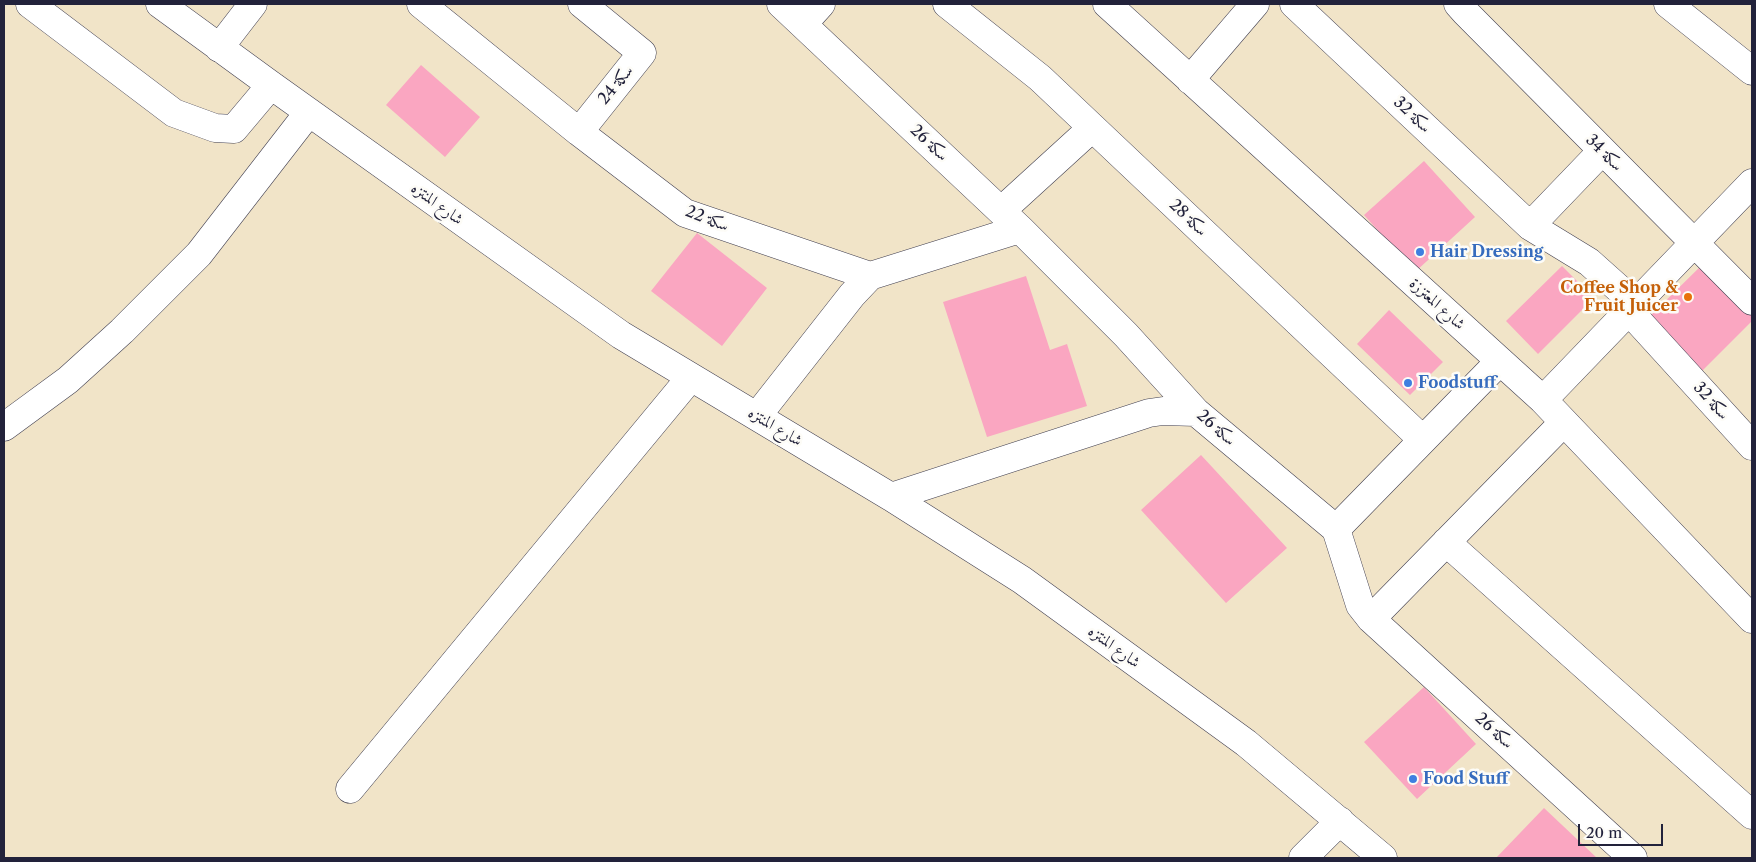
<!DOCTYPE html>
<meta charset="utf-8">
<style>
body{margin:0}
#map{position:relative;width:1756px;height:862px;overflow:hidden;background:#f1e4c8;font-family:"Libre Caslon Text",serif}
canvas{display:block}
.frame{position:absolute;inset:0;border:5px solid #22223b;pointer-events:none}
.scale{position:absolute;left:1578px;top:824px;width:85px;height:22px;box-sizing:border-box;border:2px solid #22223b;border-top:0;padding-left:6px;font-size:15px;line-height:18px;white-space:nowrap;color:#22223b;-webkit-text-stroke:4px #fdfcf7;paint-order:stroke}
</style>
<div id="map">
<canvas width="1756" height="862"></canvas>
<div class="frame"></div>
<div class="scale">20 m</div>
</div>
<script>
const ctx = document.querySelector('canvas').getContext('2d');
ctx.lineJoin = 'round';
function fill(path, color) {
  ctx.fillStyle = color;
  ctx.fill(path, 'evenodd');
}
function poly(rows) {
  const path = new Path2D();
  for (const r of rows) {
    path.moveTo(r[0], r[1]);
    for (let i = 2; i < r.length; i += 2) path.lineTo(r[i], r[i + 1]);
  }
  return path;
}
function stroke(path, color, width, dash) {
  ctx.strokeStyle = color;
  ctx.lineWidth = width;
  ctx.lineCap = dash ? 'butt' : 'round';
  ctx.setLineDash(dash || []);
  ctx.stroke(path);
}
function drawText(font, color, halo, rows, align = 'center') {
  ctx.font = font + ' "Libre Caslon Text",Amiri,serif';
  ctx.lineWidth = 5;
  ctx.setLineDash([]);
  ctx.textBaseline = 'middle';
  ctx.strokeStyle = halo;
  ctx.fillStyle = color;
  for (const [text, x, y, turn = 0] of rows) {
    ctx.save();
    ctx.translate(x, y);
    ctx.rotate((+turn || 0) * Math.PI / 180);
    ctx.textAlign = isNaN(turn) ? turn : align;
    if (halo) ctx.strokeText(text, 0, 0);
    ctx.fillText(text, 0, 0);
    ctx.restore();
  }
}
fill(poly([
 [421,65,480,117,445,157,386,105],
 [1424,161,1475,217,1415,272,1364,215],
 [697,233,767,288,722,346,651,291],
 [1706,261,1752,308,1752,321,1701,372,1648,318],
 [1562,266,1594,298,1538,354,1506,321],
 [1026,276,1050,350,1067,344,1087,406,987,437,943,302],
 [1389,310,1443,362,1410,395,1357,344],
 [1201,455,1287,548,1226,603,1141,510],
 [1424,687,1476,744,1417,799,1364,742],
 [1544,808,1597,858,1496,858]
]), '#faa6c1');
const minor = poly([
 [30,4,174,113,215,128,234,129,271,85],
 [160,4,271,85,621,335,891,497,1022,580,1246,743,1383,858],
 [421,4,579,132,685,213,870,276,1020,229],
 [781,4,1020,229,1126,335,1196,412,1336,529,1360,605,1371,619,1633,858],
 [947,4,1040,78,1423,440],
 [1107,4,1543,400,1752,619],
 [1294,4,1530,226],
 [1458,4,1466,13,1752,301],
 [1668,4,1752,71],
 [803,24,821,4],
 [219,48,253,4],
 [1190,80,1255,4],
 [579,132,642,53,582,4],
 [1602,151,1530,226,1589,262,1636,304],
 [1001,211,1092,128],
 [1629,311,1752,446],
 [1543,400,1752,183],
 [757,416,852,295,870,276],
 [4,427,68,380,122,331,199,254,309,112],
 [891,497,1149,413,1163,411,1196,412],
 [1336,529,1500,361],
 [1446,542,1752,815],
 [1371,619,1564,422],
 [350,789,691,377],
 [1303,858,1340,821]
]);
stroke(minor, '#413f50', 29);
stroke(minor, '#fff', 28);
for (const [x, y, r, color] of [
 [1420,252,5,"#3f7fe0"],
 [1688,297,5,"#e8710a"],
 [1408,383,5,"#3f7fe0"],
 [1413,779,5,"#3f7fe0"]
]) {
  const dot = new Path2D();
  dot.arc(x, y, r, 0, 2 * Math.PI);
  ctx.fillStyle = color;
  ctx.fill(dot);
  stroke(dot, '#fdfcf7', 2);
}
drawText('16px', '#22223b', '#fdfcf7', [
 ["سكة 24",616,85,-51],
 ["سكة 32",1412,115,43],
 ["سكة 26",929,143,43],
 ["سكة 34",1604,153,45],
 ["شارع المنتزه",437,204,36],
 ["سكة 28",1188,218,43],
 ["سكة 22",707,219,21],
 ["شارع المعتززة",1437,304,42],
 ["سكة 32",1711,401,48],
 ["شارع المنتزه",775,427,31],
 ["سكة 26",1216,428,41],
 ["شارع المنتزه",1114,647,36],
 ["سكة 26",1494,731,42]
]);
drawText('bold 16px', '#366cbe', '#fdfcf7', [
 ["Hair Dressing",1430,252],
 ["Foodstuff",1418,383],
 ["Food Stuff",1423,779]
], 'left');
drawText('bold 16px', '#c56008', '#fdfcf7', [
 ["Coffee Shop &",1678,288],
 ["Fruit Juicer",1678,306]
], 'right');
</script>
